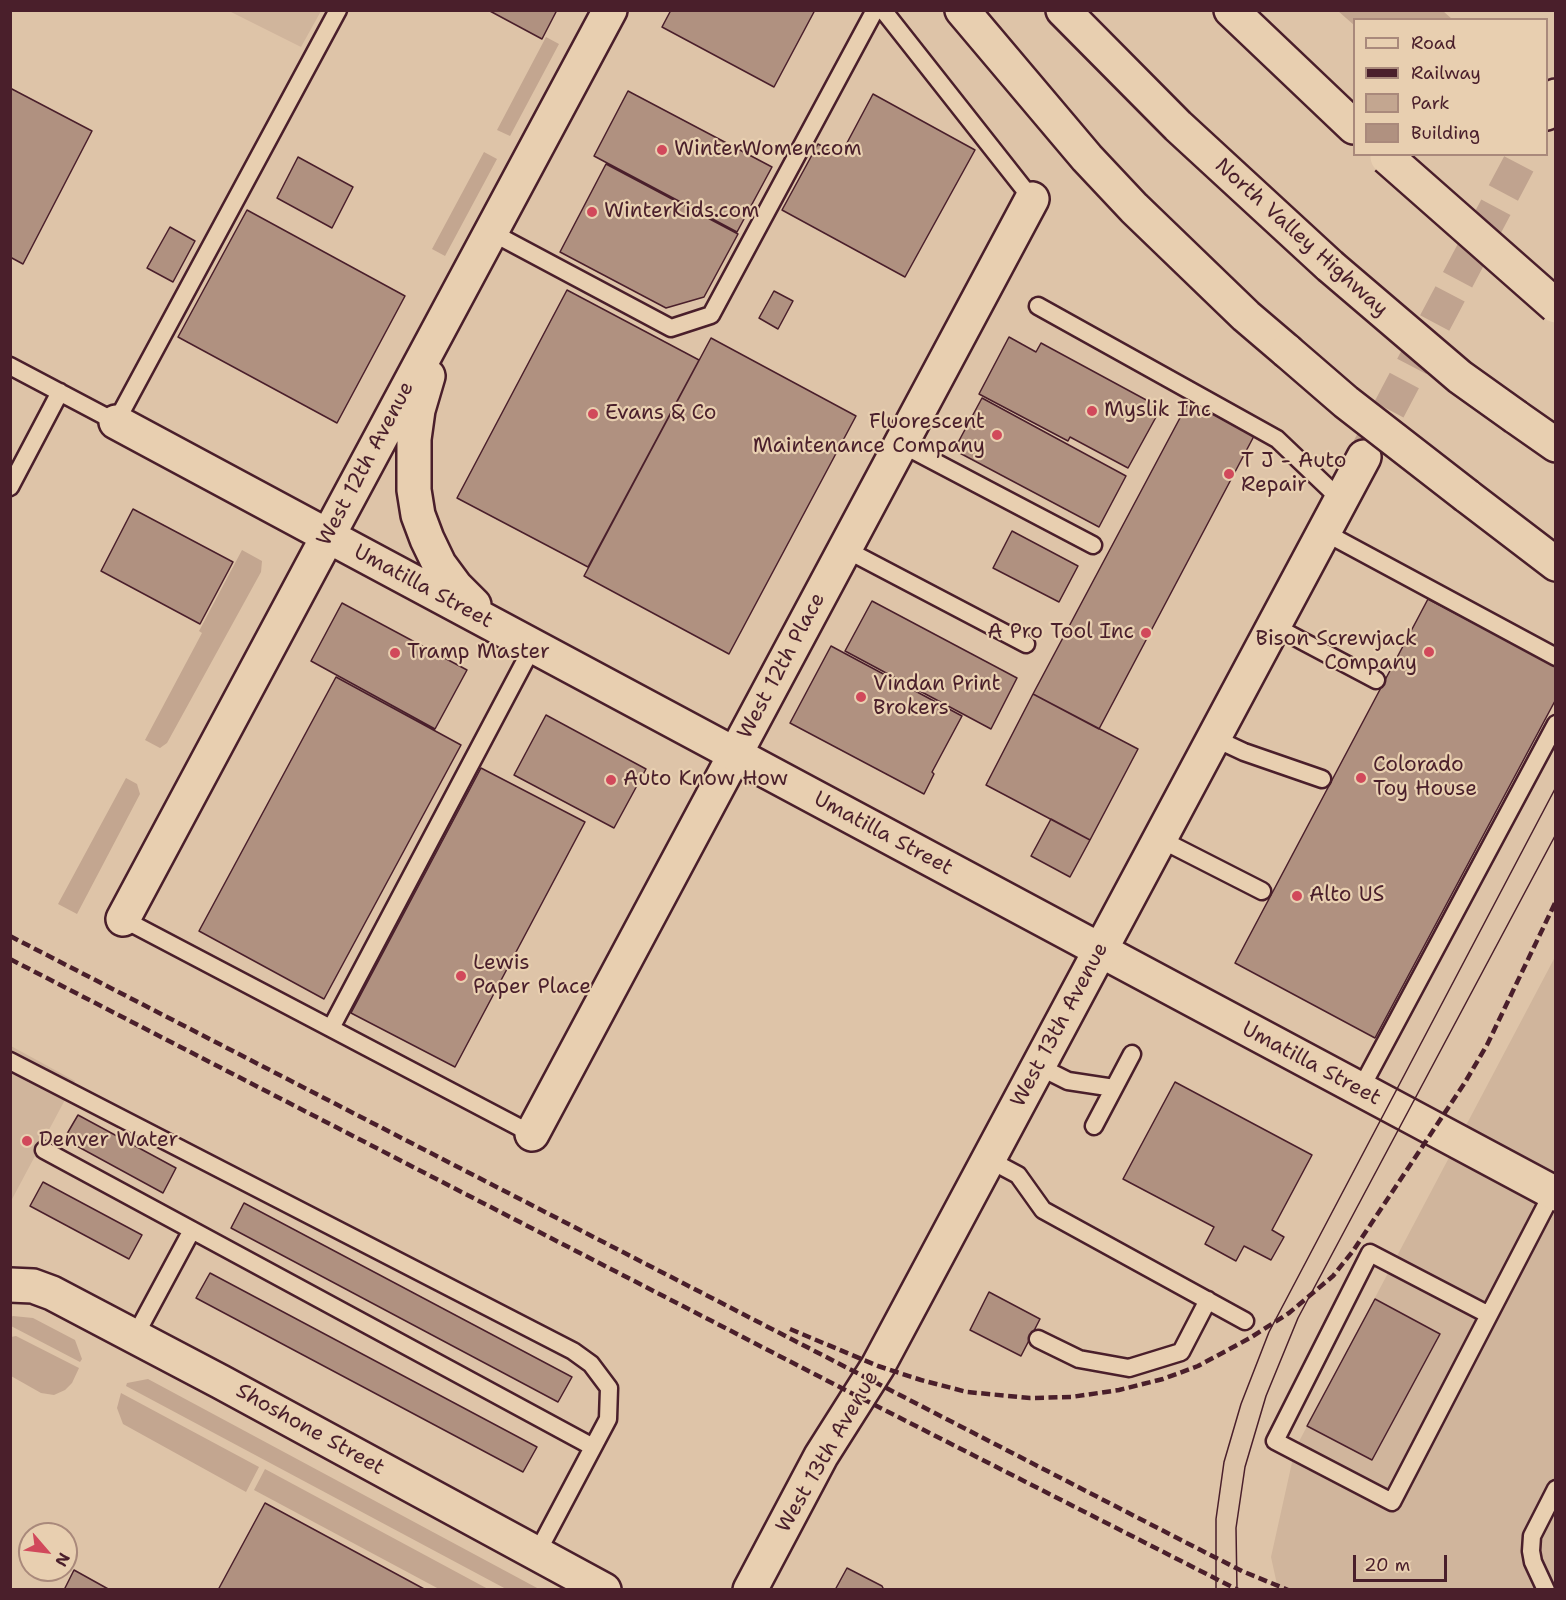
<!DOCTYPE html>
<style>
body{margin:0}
#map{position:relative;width:1566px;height:1600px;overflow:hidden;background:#dec4a8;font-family:"Shantell Sans",sans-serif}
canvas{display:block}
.frame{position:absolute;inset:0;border:12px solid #4a1f2b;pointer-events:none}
.legend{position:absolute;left:1353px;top:18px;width:195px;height:138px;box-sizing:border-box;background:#e8cfb0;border:2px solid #a9897b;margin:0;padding:8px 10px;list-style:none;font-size:18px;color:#4a1f2b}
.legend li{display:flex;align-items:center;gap:12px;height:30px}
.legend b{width:30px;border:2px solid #a9897b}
.north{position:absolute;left:18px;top:1522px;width:60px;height:60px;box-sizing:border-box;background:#e8cfb0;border:2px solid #a9897b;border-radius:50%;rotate:118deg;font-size:16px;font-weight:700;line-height:24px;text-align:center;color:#4a1f2b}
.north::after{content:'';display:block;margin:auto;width:21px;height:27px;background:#d1495b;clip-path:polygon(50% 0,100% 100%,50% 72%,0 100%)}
.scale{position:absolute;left:1353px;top:1555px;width:94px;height:27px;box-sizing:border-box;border:3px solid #4a1f2b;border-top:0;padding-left:8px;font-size:18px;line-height:21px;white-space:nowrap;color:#4a1f2b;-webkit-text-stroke:4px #e8cfb0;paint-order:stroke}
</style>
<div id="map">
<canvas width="1566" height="1600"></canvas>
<div class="frame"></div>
<ul class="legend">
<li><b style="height:8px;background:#e8cfb0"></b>Road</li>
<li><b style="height:8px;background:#4a1f2b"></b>Railway</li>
<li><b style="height:16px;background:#c3a690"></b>Park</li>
<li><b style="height:16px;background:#b09180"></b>Building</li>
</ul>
<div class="north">N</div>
<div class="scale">20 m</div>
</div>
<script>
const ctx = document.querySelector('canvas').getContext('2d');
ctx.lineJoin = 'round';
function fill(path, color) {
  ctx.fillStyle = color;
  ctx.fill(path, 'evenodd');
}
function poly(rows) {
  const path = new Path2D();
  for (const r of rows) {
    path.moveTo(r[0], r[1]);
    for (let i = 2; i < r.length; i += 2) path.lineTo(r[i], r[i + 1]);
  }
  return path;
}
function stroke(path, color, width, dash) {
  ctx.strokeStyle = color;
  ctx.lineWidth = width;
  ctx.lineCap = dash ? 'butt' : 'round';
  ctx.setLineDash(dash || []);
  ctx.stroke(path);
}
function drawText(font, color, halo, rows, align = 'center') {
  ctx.font = font + ' "Shantell Sans",sans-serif';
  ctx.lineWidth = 4.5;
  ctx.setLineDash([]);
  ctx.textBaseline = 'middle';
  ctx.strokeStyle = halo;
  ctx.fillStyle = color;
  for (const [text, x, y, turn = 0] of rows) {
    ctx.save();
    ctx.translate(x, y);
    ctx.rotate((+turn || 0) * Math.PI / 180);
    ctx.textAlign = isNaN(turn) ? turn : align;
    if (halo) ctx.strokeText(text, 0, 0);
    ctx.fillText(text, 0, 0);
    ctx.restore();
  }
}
fill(poly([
 [229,11,321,10,321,11,301,47],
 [1555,957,1555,1589,1278,1589,1271,1557,1295,1449],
 [11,1046,75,1081,11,1201]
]), '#d0b59c');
fill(poly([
 [1338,11,1443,11,1452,19,1354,20,1354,25],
 [546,37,559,44,510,136,497,130],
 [484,152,497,159,445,256,432,249],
 [242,550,262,561,261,572,167,743,160,748,145,740,202,633,199,631],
 [126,778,137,784,140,794,77,914,58,904],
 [13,1316,33,1318,75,1340,82,1359,80,1362,11,1326,11,1317],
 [16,1336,79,1368,72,1383,65,1390,54,1395,41,1393,11,1376,11,1337],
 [148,1379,539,1589,506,1589,126,1386,127,1383],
 [121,1393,259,1467,246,1492,123,1424,117,1408],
 [265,1469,488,1589,439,1589,254,1490]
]), '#c3a690');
const building = poly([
 [488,10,557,10,542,39,488,10],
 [671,10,815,10,774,87,662,27,671,10],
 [10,88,92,131,23,264,10,257,10,88],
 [628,91,772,167,737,232,594,156,628,91],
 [873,94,975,150,905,277,782,210,818,144,840,156,873,94],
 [298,157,353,187,332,228,277,198,298,157],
 [606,164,738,234,704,297,666,308,560,252,606,164],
 [247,210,405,296,337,423,178,337,247,210],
 [170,227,195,241,173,282,147,268,170,227],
 [567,290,699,360,588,567,457,498,567,290],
 [774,291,793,301,778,329,759,318,774,291],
 [1009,337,1036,352,1041,343,1161,408,1128,468,1070,437,1068,441,979,394,1009,337],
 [711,338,856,416,729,654,584,576,711,338],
 [982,398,1126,476,1099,527,954,450,982,398],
 [1189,401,1254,436,1099,729,1033,694,1189,401],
 [133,509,233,562,200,624,101,571,133,509],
 [1012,531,1078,566,1059,602,993,568,1012,531],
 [1428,599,1556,666,1556,699,1375,1038,1235,963,1428,599],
 [872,601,1017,678,991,729,845,651,872,601],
 [342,603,467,670,435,729,311,661,342,603],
 [831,646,962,716,932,772,934,774,924,794,790,723,831,646],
 [336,677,461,745,324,999,199,931,336,677],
 [1033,694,1138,749,1090,840,986,785,1033,694],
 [546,715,646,769,614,828,514,775,546,715],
 [481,768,585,822,455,1067,351,1013,481,768],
 [1051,819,1090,840,1070,877,1031,856,1051,819],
 [1175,1082,1312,1155,1272,1230,1284,1237,1271,1260,1244,1246,1236,1261,1205,1244,1214,1227,1123,1179,1175,1082],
 [78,1115,176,1168,163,1193,64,1139,78,1115],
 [43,1182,142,1235,129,1259,30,1206,43,1182],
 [244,1203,572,1377,558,1402,231,1228,244,1203],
 [210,1273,537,1447,523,1472,196,1298,210,1273],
 [989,1292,1040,1319,1021,1356,970,1330,989,1292],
 [1375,1299,1440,1334,1372,1460,1307,1426,1375,1299],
 [265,1503,426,1590,218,1590,265,1503],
 [847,1568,882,1586,884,1590,835,1590,847,1568],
 [74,1570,110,1590,64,1590,74,1570]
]);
fill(building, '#b09180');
stroke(building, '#4a1f2b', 1.5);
stroke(poly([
 [1366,453,1524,154]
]), '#c0a38f', 33, [33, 16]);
const service = poly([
 [883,10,1032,199],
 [491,232,671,328,711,315,875,10],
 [1038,306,1277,439,1341,500],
 [10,366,116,422,338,10],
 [901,444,1093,545],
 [10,487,60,392],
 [1324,532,1556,657],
 [845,549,1026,644],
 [1274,626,1376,680],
 [1214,738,1244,752,1322,779],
 [1160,839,1262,891],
 [123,919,532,1134],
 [331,1028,533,646],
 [10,1061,573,1351,591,1364,609,1388,608,1419,537,1553],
 [1038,1066,1068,1081,1114,1088],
 [1360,1090,1556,724],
 [1094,1126,1132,1054],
 [44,1150,593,1447],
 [988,1159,1018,1175,1043,1210,1245,1321],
 [1489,1315,1370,1253,1275,1441,1392,1502,1489,1315,1555,1188],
 [135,1336,192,1230],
 [1038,1339,1079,1359,1129,1368,1181,1352,1208,1300],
 [1546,1590,1533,1562,1531,1551,1532,1536,1556,1489]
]);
const minor = poly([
 [116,422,328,536,123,919],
 [1100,950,1556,1194],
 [532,1134,1032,199],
 [10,1285,33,1286,52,1293,221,1382,604,1590]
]);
const tertiary = poly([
 [610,10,328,536,1100,950],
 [1546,113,1556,96],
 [428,376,418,410,414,439,414,490,418,515,427,539,439,564,456,587,474,605],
 [750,1590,821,1456,878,1366,1364,457]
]);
const motorway = poly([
 [962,10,1087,158,1134,208,1246,316,1287,351],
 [1063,10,1178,126,1330,266],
 [1231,10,1354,127],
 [1516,417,1556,445],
 [1467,496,1556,564]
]);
stroke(service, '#4a1f2b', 21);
stroke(minor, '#4a1f2b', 38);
stroke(tertiary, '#4a1f2b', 38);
stroke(motorway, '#4a1f2b', 38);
stroke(service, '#e8cfb0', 16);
stroke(minor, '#e8cfb0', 33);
stroke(tertiary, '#e8cfb0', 33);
stroke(motorway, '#e8cfb0', 33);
stroke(poly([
 [1216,1590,1216,1519,1224,1462,1241,1404,1269,1332,1556,787],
 [1237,1590,1236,1528,1245,1467,1266,1396,1298,1318,1556,834]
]), '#4a1f2b', 1.5);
stroke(poly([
 [10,936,1181,1540,1242,1571,1288,1590],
 [10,959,859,1397,1238,1590],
 [790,1329,878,1366,921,1380,967,1392,1030,1398,1071,1397,1119,1390,1163,1379,1198,1366,1250,1338,1289,1313,1333,1276,1353,1251,1464,1084,1487,1045,1556,901]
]), '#4a1f2b', 4.5, [9, 4.5]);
const motorwayBridge = poly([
 [1387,157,1556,306],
 [1330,266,1460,377,1516,417],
 [1287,351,1346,402,1467,496]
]);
stroke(motorwayBridge, '#4a1f2b', 38, []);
stroke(motorwayBridge, '#e8cfb0', 33);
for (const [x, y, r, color] of [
 [662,150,6,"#d1495b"],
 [592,212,6,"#d1495b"],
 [1092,411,6,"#d1495b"],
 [593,414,6,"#d1495b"],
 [997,435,6,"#d1495b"],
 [1229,474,6,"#d1495b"],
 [1146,633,6,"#d1495b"],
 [1429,652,6,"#d1495b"],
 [395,653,6,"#d1495b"],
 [861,697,6,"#d1495b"],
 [1361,778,6,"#d1495b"],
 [611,780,6,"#d1495b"],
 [1297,896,6,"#d1495b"],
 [461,976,6,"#d1495b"],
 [27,1141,6,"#d1495b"]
]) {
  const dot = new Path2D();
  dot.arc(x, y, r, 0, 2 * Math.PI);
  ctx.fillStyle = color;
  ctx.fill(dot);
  stroke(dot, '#e8cfb0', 2);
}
drawText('21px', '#4a1f2b', '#e8cfb0', [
 ["WinterWomen.com",674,150],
 ["WinterKids.com",604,212],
 ["Myslik Inc",1104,411],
 ["Evans & Co",605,414],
 ["Fluorescent",985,423,"right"],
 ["Maintenance Company",985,447,"right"],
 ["T J - Auto",1241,462],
 ["Repair",1241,486],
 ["A Pro Tool Inc",1134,633,"right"],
 ["Bison Screwjack",1417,640,"right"],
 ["Company",1417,664,"right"],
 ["Tramp Master",407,653],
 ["Vindan Print",873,685],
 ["Brokers",873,709],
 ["Colorado",1373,766],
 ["Toy House",1373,790],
 ["Auto Know How",623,780],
 ["Alto US",1309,896],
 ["Lewis",473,964],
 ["Paper Place",473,988],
 ["Denver Water",39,1141]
], 'left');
drawText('21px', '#4a1f2b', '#e8cfb0', [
 ["North Valley Highway",1301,238,42],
 ["West 12th Avenue",366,464,-62],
 ["Umatilla Street",423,587,28],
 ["West 12th Place",782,666,-62],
 ["Umatilla Street",883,834,28],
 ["West 13th Avenue",1060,1025,-62],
 ["Umatilla Street",1311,1064,28],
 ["Shoshone Street",310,1430,29],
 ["West 13th Avenue",828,1452,-60]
]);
</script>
